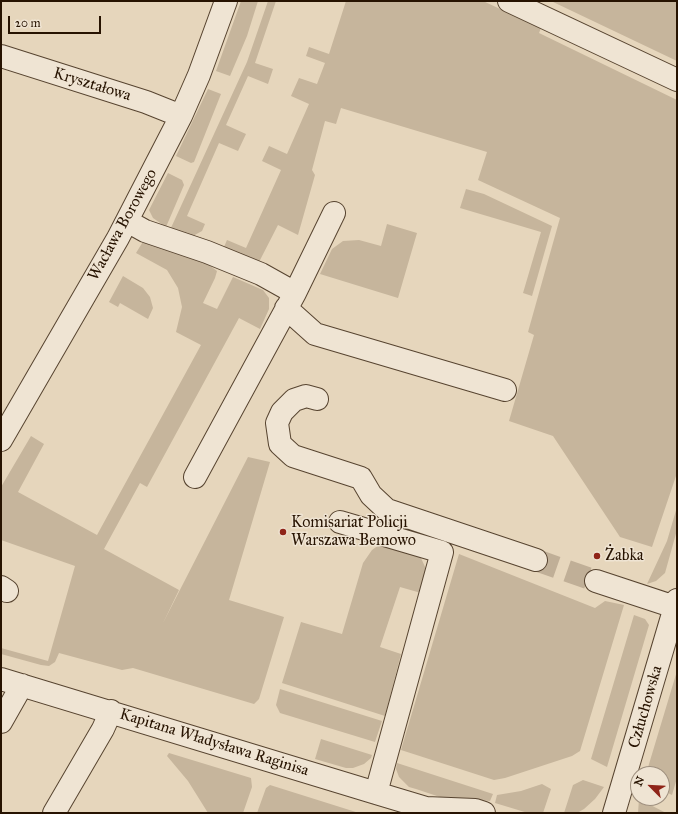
<!DOCTYPE html>
<meta charset="utf-8">
<style>
body{margin:0}
#map{position:relative;width:678px;height:814px;overflow:hidden;background:#e6d6bc;font-family:"IM FELL Great Primer",serif}
canvas{display:block}
.frame{position:absolute;inset:0;border:2px solid #271301;pointer-events:none}
.north{position:absolute;left:630px;top:766px;width:40px;height:40px;box-sizing:border-box;background:#efe4d3;border:1px solid #9f907f;border-radius:50%;rotate:294deg;font-size:11px;font-weight:700;line-height:16px;text-align:center;color:#271301}
.north::after{content:'';display:block;margin:auto;width:14px;height:18px;background:#8f2418;clip-path:polygon(50% 0,100% 100%,50% 72%,0 100%)}
.scale{position:absolute;left:8px;top:16px;width:93px;height:18px;box-sizing:border-box;border:2px solid #271301;border-top:0;padding-left:5px;font-size:12px;line-height:14px;white-space:nowrap;color:#271301;-webkit-text-stroke:3px #efe4d3;paint-order:stroke}
</style>
<div id="map">
<canvas width="678" height="814"></canvas>
<div class="frame"></div>
<div class="north">N</div>
<div class="scale">20 m</div>
</div>
<script>
const ctx = document.querySelector('canvas').getContext('2d');
ctx.lineJoin = 'round';
function fill(path, color) {
  ctx.fillStyle = color;
  ctx.fill(path, 'evenodd');
}
function poly(rows) {
  const path = new Path2D();
  for (const r of rows) {
    path.moveTo(r[0], r[1]);
    for (let i = 2; i < r.length; i += 2) path.lineTo(r[i], r[i + 1]);
  }
  return path;
}
function stroke(path, color, width, dash) {
  ctx.strokeStyle = color;
  ctx.lineWidth = width;
  ctx.lineCap = dash ? 'butt' : 'round';
  ctx.setLineDash(dash || []);
  ctx.stroke(path);
}
function drawText(font, color, halo, rows, align = 'center') {
  ctx.font = font + ' "IM FELL Great Primer",serif';
  ctx.lineWidth = 3;
  ctx.setLineDash([]);
  ctx.textBaseline = 'middle';
  ctx.strokeStyle = halo;
  ctx.fillStyle = color;
  for (const [text, x, y, turn = 0] of rows) {
    ctx.save();
    ctx.translate(x, y);
    ctx.rotate((+turn || 0) * Math.PI / 180);
    ctx.textAlign = isNaN(turn) ? turn : align;
    if (halo) ctx.strokeText(text, 0, 0);
    ctx.fillText(text, 0, 0);
    ctx.restore();
  }
}
fill(poly([
 [241,1,258,1,247,36,230,76,216,71],
 [268,1,276,1,255,63,273,69,268,84,248,76,226,125,246,134,238,151,219,143,187,216,205,224,202,231,191,237,170,230,247,62],
 [346,1,483,1,541,28,539,33,677,100,677,473,652,547,620,537,553,436,509,421,534,335,528,332,560,218,478,180,487,152,341,108,336,124,325,121,312,170,315,175,298,235,278,225,258,264,224,247,227,240,246,248,281,170,262,161,269,146,287,154,309,104,291,96,299,78,317,84,325,63,306,56,309,47,329,54],
 [551,1,677,1,677,61],
 [208,89,221,94,194,162,191,163,176,156],
 [168,173,182,180,184,185,166,227,153,218,149,210],
 [466,189,484,194,552,226,532,296,523,293,541,232,460,208],
 [387,224,417,233,398,298,320,274,332,249,343,241,359,240,381,246],
 [144,240,205,262,217,271,215,278,203,303,217,309,233,277,263,290,269,298,269,309,260,329,239,318,147,487,140,483,104,549,179,590,163,623,248,457,270,462,229,600,284,617,259,699,254,704,133,668,122,670,59,653,55,662,49,666,41,665,1,654,1,648,48,661,75,566,1,540,1,487,31,436,44,444,18,492,97,535,201,345,176,332,182,307,178,288,167,270,136,253],
 [123,276,143,288,150,297,153,308,148,319,120,303,118,307,109,302],
 [677,507,677,530,665,573,656,581,647,584,667,541],
 [379,545,415,553,421,558,426,569,421,593,400,587,380,647,401,654,385,716,282,683,301,622,342,634,363,563,372,550],
 [459,554,595,608,605,601,624,605,580,751,572,756,505,778,494,780,401,750],
 [634,615,645,619,649,625,607,767,591,759],
 [677,671,677,778,672,795,662,790,662,774,646,774],
 [280,689,382,721,375,742,280,713,276,705],
 [321,739,372,755,371,758,364,764,353,768,346,768,315,759],
 [169,753,251,778,252,787,243,813,208,813,188,781,167,756],
 [397,763,493,794,490,801,443,798,416,789,409,787,399,777,396,769],
 [583,780,604,787,595,799,584,809,577,813,564,813,573,785],
 [542,784,551,789,543,813,528,813,495,803,497,795,521,791],
 [270,785,359,813,257,813,266,788],
 [639,799,666,813,638,813]
]), '#c6b59c');
stroke(poly([
 [536,560,596,581]
]), '#c0af97', 22, [22, 11]);
const minor = poly([
 [509,1,677,80],
 [1,56,146,102,181,116],
 [127,221,145,231,207,252,261,274,295,293],
 [286,308,315,334,505,390],
 [317,399,306,396,294,400,282,412,277,423,280,444,293,456,361,478,371,495,387,510,536,560],
 [1,440,118,238,181,116,199,75,226,1],
 [195,477,295,293,334,213],
 [340,522,442,552,376,793],
 [596,581,675,607],
 [1,587,7,591],
 [1,679,376,793,426,808,435,813],
 [1,722,22,685],
 [426,808,475,810,484,813],
 [54,813,103,729,111,711],
 [614,813,677,600]
]);
stroke(minor, '#574430', 24);
stroke(minor, '#efe4d3', 22);
for (const [x, y, r, color] of [
 [283,532,4,"#8f2418"],
 [597,556,4,"#8f2418"]
]) {
  const dot = new Path2D();
  dot.arc(x, y, r, 0, 2 * Math.PI);
  ctx.fillStyle = color;
  ctx.fill(dot);
  stroke(dot, '#efe4d3', 1.5);
}
drawText('16px', '#271301', '#efe4d3', [
 ["Kryształowa",92,85,17],
 ["Wacława Borowego",123,225,-61],
 ["Człuchowska",646,707,-74],
 ["Kapitana Władysława Raginisa",214,743,17]
]);
drawText('16px', '#271301', '#efe4d3', [
 ["Komisariat Policji",291,523],
 ["Warszawa Bemowo",291,541],
 ["Żabka",605,556]
], 'left');
</script>
